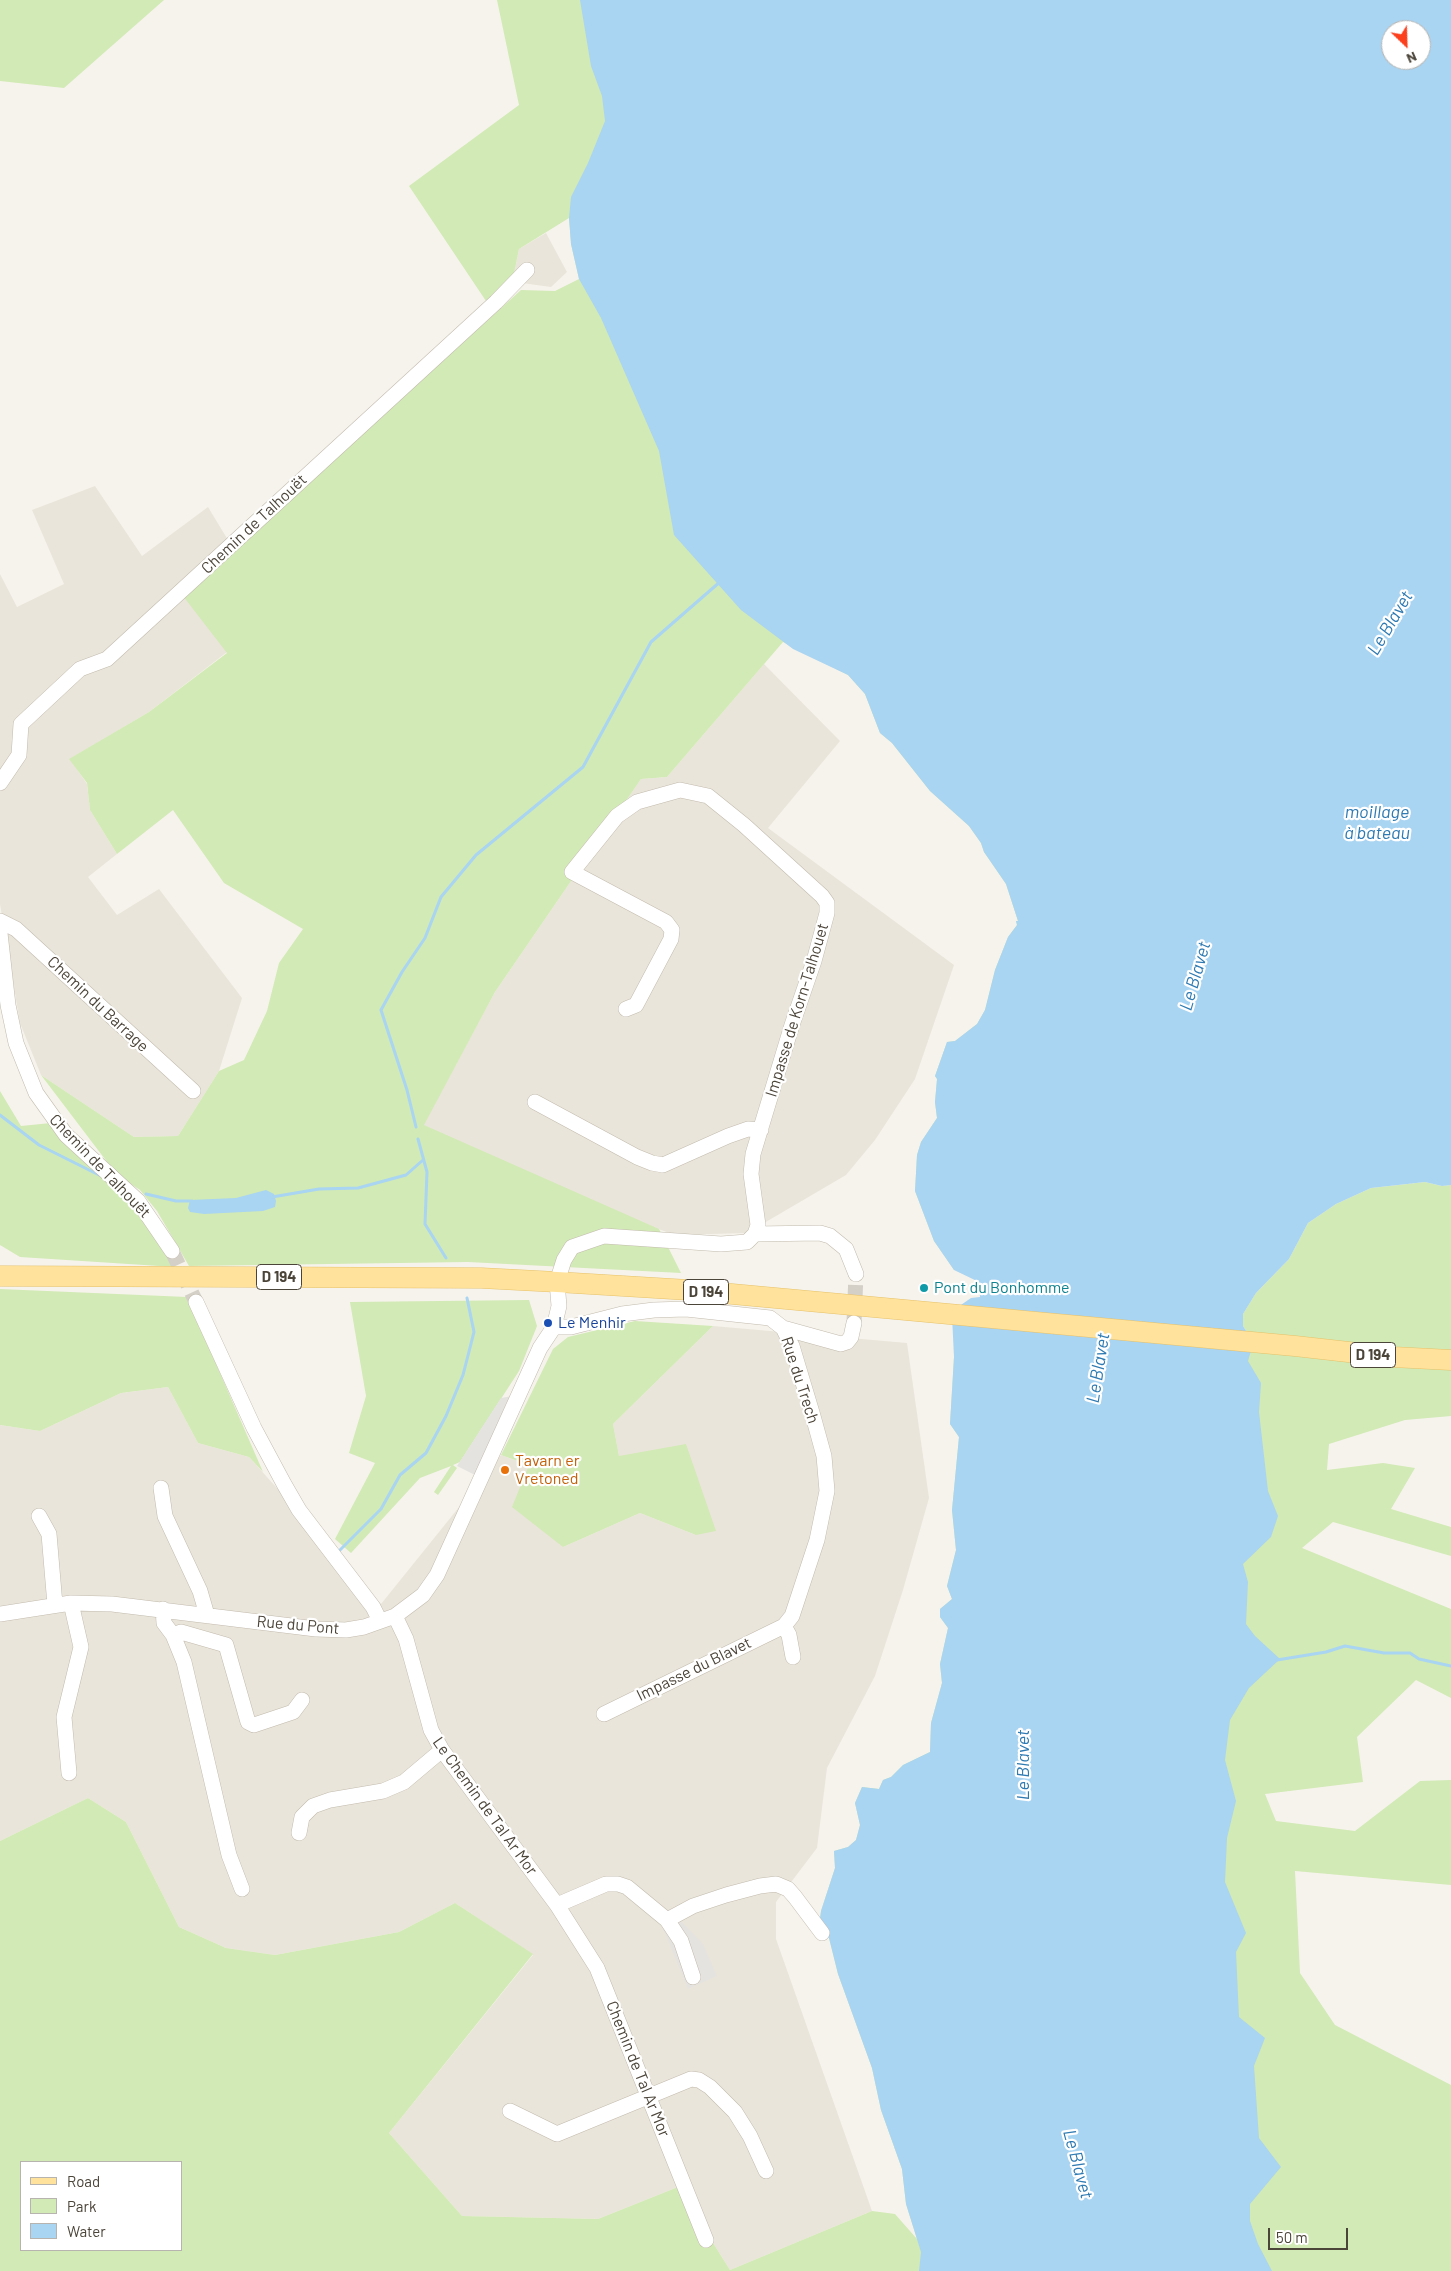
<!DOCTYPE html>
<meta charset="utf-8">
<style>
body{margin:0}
#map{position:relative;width:1451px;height:2271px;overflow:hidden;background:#f6f3ec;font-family:Barlow,sans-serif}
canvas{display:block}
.legend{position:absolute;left:20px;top:2161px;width:162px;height:90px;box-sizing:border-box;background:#fff;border:1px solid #b7b4b0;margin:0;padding:6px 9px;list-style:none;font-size:15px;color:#4b4439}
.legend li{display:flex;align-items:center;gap:10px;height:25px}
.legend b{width:25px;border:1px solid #b7b4b0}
.north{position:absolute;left:1381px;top:20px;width:50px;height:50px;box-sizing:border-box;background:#fff;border:1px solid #b7b4b0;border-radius:50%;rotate:156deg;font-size:14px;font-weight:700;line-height:20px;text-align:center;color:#4b4439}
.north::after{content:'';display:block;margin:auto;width:18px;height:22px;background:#fc3f1d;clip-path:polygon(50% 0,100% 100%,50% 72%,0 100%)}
.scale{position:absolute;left:1268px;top:2228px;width:80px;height:22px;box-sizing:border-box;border:2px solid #4b4439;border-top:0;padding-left:6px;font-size:15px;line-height:18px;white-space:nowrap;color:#4b4439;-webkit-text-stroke:4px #fff;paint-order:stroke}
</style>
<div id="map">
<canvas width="1451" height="2271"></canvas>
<ul class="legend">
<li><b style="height:6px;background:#ffe39c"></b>Road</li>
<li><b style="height:14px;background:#d2eab5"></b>Park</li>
<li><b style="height:14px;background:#a9d4f2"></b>Water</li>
</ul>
<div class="north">N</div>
<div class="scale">50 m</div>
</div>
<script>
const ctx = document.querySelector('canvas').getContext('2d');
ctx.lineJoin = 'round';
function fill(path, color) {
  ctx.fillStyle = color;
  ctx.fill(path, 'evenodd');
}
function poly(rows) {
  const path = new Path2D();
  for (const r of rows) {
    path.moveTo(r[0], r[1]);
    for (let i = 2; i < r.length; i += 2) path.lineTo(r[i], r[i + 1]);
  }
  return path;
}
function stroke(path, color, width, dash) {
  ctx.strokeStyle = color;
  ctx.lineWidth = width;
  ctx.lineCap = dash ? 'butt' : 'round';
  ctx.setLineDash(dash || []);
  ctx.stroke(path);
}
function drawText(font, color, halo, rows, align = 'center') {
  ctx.font = font + ' Barlow,sans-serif';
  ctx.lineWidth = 4.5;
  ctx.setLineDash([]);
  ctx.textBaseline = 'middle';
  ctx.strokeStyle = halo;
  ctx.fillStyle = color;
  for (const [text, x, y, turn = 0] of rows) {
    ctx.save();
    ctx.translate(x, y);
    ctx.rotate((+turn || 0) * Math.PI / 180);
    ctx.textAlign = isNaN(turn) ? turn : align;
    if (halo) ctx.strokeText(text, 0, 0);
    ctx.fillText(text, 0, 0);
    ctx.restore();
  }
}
fill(poly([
 [546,233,567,272,551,287,522,283,514,274,519,249],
 [95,486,142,556,208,507,228,540,227,652,149,712,70,759,87,784,90,810,117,854,88,877,117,915,159,889,242,998,219,1071,178,1136,134,1137,41,1075,20,1023,0,904,0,574,17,607,64,584,32,510],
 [764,664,840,741,768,828,954,965,915,1079,875,1140,846,1175,747,1233,675,1235,628,1218,423,1125,495,992,641,779,667,777],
 [713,1326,907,1343,929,1498,903,1590,875,1676,827,1768,817,1848,776,1902,776,1939,872,2211,730,2270,678,2187,598,2219,462,2216,389,2133,533,1955,455,1903,399,1932,275,1955,226,1948,179,1927,126,1822,88,1798,0,1841,0,1425,40,1431,121,1393,168,1387,198,1443,249,1457,381,1604,501,1455,529,1465,563,1547,640,1513,696,1535,619,1456,613,1424]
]), '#eae5da');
fill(poly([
 [0,0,164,0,64,88,0,81],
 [497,0,1370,0,954,1270,934,1241,915,1191,917,1155,921,1142,937,1118,935,1102,937,1079,935,1076,947,1042,955,1041,977,1024,985,1010,995,970,1008,937,1017,925,1016,921,1018,921,1006,884,984,852,981,843,969,826,930,791,892,743,880,733,865,694,848,675,783,642,667,777,641,779,495,992,424,1125,659,1229,681,1273,468,1262,189,1266,157,1211,140,1190,117,1175,41,1075,134,1137,178,1136,219,1071,244,1060,267,1011,279,963,303,929,224,883,173,810,117,854,90,810,87,783,69,759,149,712,227,653,183,596,521,290,555,291,579,279,571,244,569,218,519,249,514,274,486,301,409,186,519,105],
 [0,1091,21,1126,51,1123,137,1210,175,1267,20,1257,0,1245],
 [1425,1182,1442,1186,1451,1185,1451,1416,1405,1420,1329,1444,1327,1470,1383,1463,1415,1468,1391,1509,1451,1527,1451,1556,1333,1522,1302,1548,1451,1609,1451,1698,1416,1680,1357,1737,1363,1782,1265,1794,1276,1821,1355,1831,1420,1781,1451,1780,1451,1885,1295,1871,1300,1973,1335,2025,1451,2085,1451,2271,1230,2271,1171,2080,1248,1334,1243,1326,1243,1314,1256,1293,1289,1259,1308,1223,1336,1204,1371,1188],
 [0,1289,187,1297,263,1472,249,1457,198,1443,168,1387,121,1393,40,1431,0,1425],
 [529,1300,537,1326,519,1371,460,1462,453,1465,457,1468,438,1495,434,1492,451,1466,420,1478,351,1553,335,1539,375,1463,349,1453,366,1396,350,1302],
 [635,1321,713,1326,613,1424,619,1456,686,1444,716,1531,696,1535,640,1513,563,1547,512,1507,529,1465,501,1455,553,1349,568,1337],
 [1006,1344,990,2271,0,2271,0,1841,88,1798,126,1822,179,1927,226,1948,275,1955,399,1932,455,1903,533,1954,389,2133,462,2216,598,2219,678,2187,730,2270,872,2211,895,2214,917,2239,906,2204,902,2169,881,2110,872,2068,838,1974,829,1938,819,1927,821,1911,835,1868,834,1851,848,1847,856,1840,860,1825,855,1803,862,1787,879,1789,883,1780,891,1777,903,1765,930,1752,931,1723,942,1683,940,1664,948,1628,940,1617,940,1609,952,1599,947,1586,956,1550,952,1510,959,1437,950,1424,954,1357],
 [21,2162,181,2162,181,2250,21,2250]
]), '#d2eab5');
fill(poly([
 [518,1395,483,1479,457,1466,501,1398],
 [680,1920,703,1944,717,1976,688,1989,663,1928]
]), '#e5e3e0');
fill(poly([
 [580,0,1451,0,1451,1185,1442,1186,1425,1182,1371,1188,1336,1204,1308,1223,1289,1259,1256,1293,1243,1314,1243,1326,1248,1334,1252,1347,1248,1361,1261,1383,1259,1412,1268,1491,1278,1516,1271,1537,1243,1564,1248,1582,1246,1624,1255,1636,1280,1659,1249,1688,1230,1720,1225,1760,1236,1801,1227,1838,1225,1882,1246,1933,1236,1952,1239,2017,1265,2038,1254,2066,1259,2138,1281,2167,1250,2204,1250,2221,1258,2244,1272,2271,919,2271,921,2252,906,2204,902,2169,881,2110,872,2068,838,1974,829,1938,819,1927,821,1911,835,1868,834,1851,848,1847,856,1840,860,1825,855,1803,862,1787,879,1789,883,1780,891,1777,903,1765,930,1752,931,1723,942,1683,940,1664,948,1628,940,1617,940,1609,952,1599,947,1586,956,1550,952,1510,959,1437,950,1424,954,1357,952,1316,958,1307,971,1298,980,1297,979,1282,954,1270,934,1241,915,1191,917,1155,921,1142,937,1118,935,1102,937,1079,935,1076,947,1042,955,1041,977,1024,985,1010,995,970,1008,937,1017,925,1016,921,1018,921,1006,884,984,852,981,843,969,826,930,791,892,743,880,733,865,694,848,675,793,649,741,610,674,535,659,451,601,318,579,279,571,244,569,218,571,197,588,163,605,121,602,96,591,66],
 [1391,30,1421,30,1421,60,1391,60],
 [266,1190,274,1194,276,1201,275,1207,263,1211,204,1214,190,1212,188,1208,190,1200,236,1198]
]), '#a9d4f2');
stroke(poly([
 [0,1115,39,1145,99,1175],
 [416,1127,407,1090,381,1010,402,972,425,938,441,897,476,855,583,767,651,642,721,581],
 [418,1139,427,1172,425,1224,446,1258],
 [146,1194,176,1201,192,1201],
 [272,1197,319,1189,358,1188,406,1175,423,1160],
 [340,1550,381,1509,400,1475,426,1453,446,1416,463,1375,474,1332,467,1298],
 [1277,1660,1326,1652,1345,1646,1384,1653,1410,1653,1419,1659,1451,1666]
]), '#a9d4f2', 3);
stroke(poly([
 [172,1251,196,1302],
 [854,1323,856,1274]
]), '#d4d0c8', 15, [15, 8]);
const minor = poly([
 [0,783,19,755,21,724,80,669,107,659,496,302,527,270],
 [0,921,16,929,193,1091],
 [0,933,8,1005,16,1043,36,1093,66,1135,138,1201,172,1251],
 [626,1009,636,1005,671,939,672,930,666,922,572,872,617,816,637,802,680,790,708,796,744,825,822,896,827,903,827,913,814,961,792,1025,753,1154,751,1174,758,1225,755,1234],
 [535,1102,637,1157,652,1163,663,1165,728,1136,748,1129,761,1130],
 [196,1302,254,1428,284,1484,299,1510,373,1607,380,1621],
 [554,1327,571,1327,622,1314,654,1310,686,1309,770,1318,783,1328,792,1346,813,1416,824,1456,827,1491,817,1540,792,1616,784,1626],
 [783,1328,841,1344,847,1342,851,1337,854,1323],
 [161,1488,165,1516,200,1591,207,1615],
 [39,1516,49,1534,55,1605],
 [163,1609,164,1623,173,1635,184,1662,229,1855,242,1889],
 [0,1614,71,1603,112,1604,316,1629,346,1630,364,1627,395,1616,423,1595,437,1575,540,1348,554,1327,559,1306,557,1282,564,1260,572,1247,604,1236,721,1244,747,1242,755,1234,820,1233,830,1236,846,1249,856,1274],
 [395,1616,406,1639,431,1730,442,1750,557,1905,597,1968,706,2240],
 [784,1626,789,1635,793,1657],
 [173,1635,181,1632,226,1645,248,1722,254,1725,293,1712,302,1700],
 [604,1714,784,1626],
 [69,1773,64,1717,81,1647,71,1603],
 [299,1833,302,1817,313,1806,330,1800,383,1791,404,1782,442,1750],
 [557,1905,606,1884,618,1884,627,1887,667,1920,681,1941,693,1977],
 [667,1920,693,1906,726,1895,760,1886,776,1884,788,1889,795,1897,822,1933],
 [510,2111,557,2134,691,2079,699,2080,710,2087,735,2112,750,2136,766,2171]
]);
const major = poly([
 [0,1276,481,1278,557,1282,689,1290,1295,1346,1393,1357,1451,1360]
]);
stroke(minor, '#c2bbae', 16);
stroke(major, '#e6c16a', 21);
stroke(minor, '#fff', 15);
stroke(major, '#ffe39c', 20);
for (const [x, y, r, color] of [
 [924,1288,5,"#0f9aa8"],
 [548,1323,5,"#1a4fb4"],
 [505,1470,5,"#e8710a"]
]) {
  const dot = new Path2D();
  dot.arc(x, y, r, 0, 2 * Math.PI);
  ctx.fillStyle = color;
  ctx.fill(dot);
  stroke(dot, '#fff', 2);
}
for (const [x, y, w] of [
 [279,1277,45],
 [706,1292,45],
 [1373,1355,45]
]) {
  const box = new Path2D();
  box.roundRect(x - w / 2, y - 12.5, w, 25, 4);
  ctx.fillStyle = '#fff';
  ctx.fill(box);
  stroke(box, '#4b4439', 1);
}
drawText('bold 15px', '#4b4439', null, [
 ["D 194",279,1277],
 ["D 194",706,1292],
 ["D 194",1373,1355]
]);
drawText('16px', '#4b4439', '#fff', [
 ["Chemin de Talhouët",254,524,-43],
 ["Chemin du Barrage",98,1004,43],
 ["Impasse de Korn-Talhouet",797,1010,-73],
 ["Chemin de Talhouët",100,1166,46],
 ["Rue du Trech",800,1380,72],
 ["Rue du Pont",298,1625,5],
 ["Impasse du Blavet",694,1669,-26],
 ["Le Chemin de Tal Ar Mor",485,1806,54],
 ["Chemin de Tal Ar Mor",638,2069,68]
]);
drawText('16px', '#0d838f', '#fff', [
 ["Pont du Bonhomme",934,1288]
], 'left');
drawText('16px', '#164399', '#fff', [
 ["Le Menhir",558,1323]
], 'left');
drawText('16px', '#c56008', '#fff', [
 ["Tavarn er",515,1461],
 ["Vretoned",515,1479]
], 'left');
drawText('italic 18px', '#2e7ab2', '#fff', [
 ["Le Blavet",1390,623,-59],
 ["moillage",1377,812],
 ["à bateau",1377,833],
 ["Le Blavet",1195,976,-74],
 ["Le Blavet",1098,1368,-81],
 ["Le Blavet",1023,1765,-90],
 ["Le Blavet",1078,2164,75]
]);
</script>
